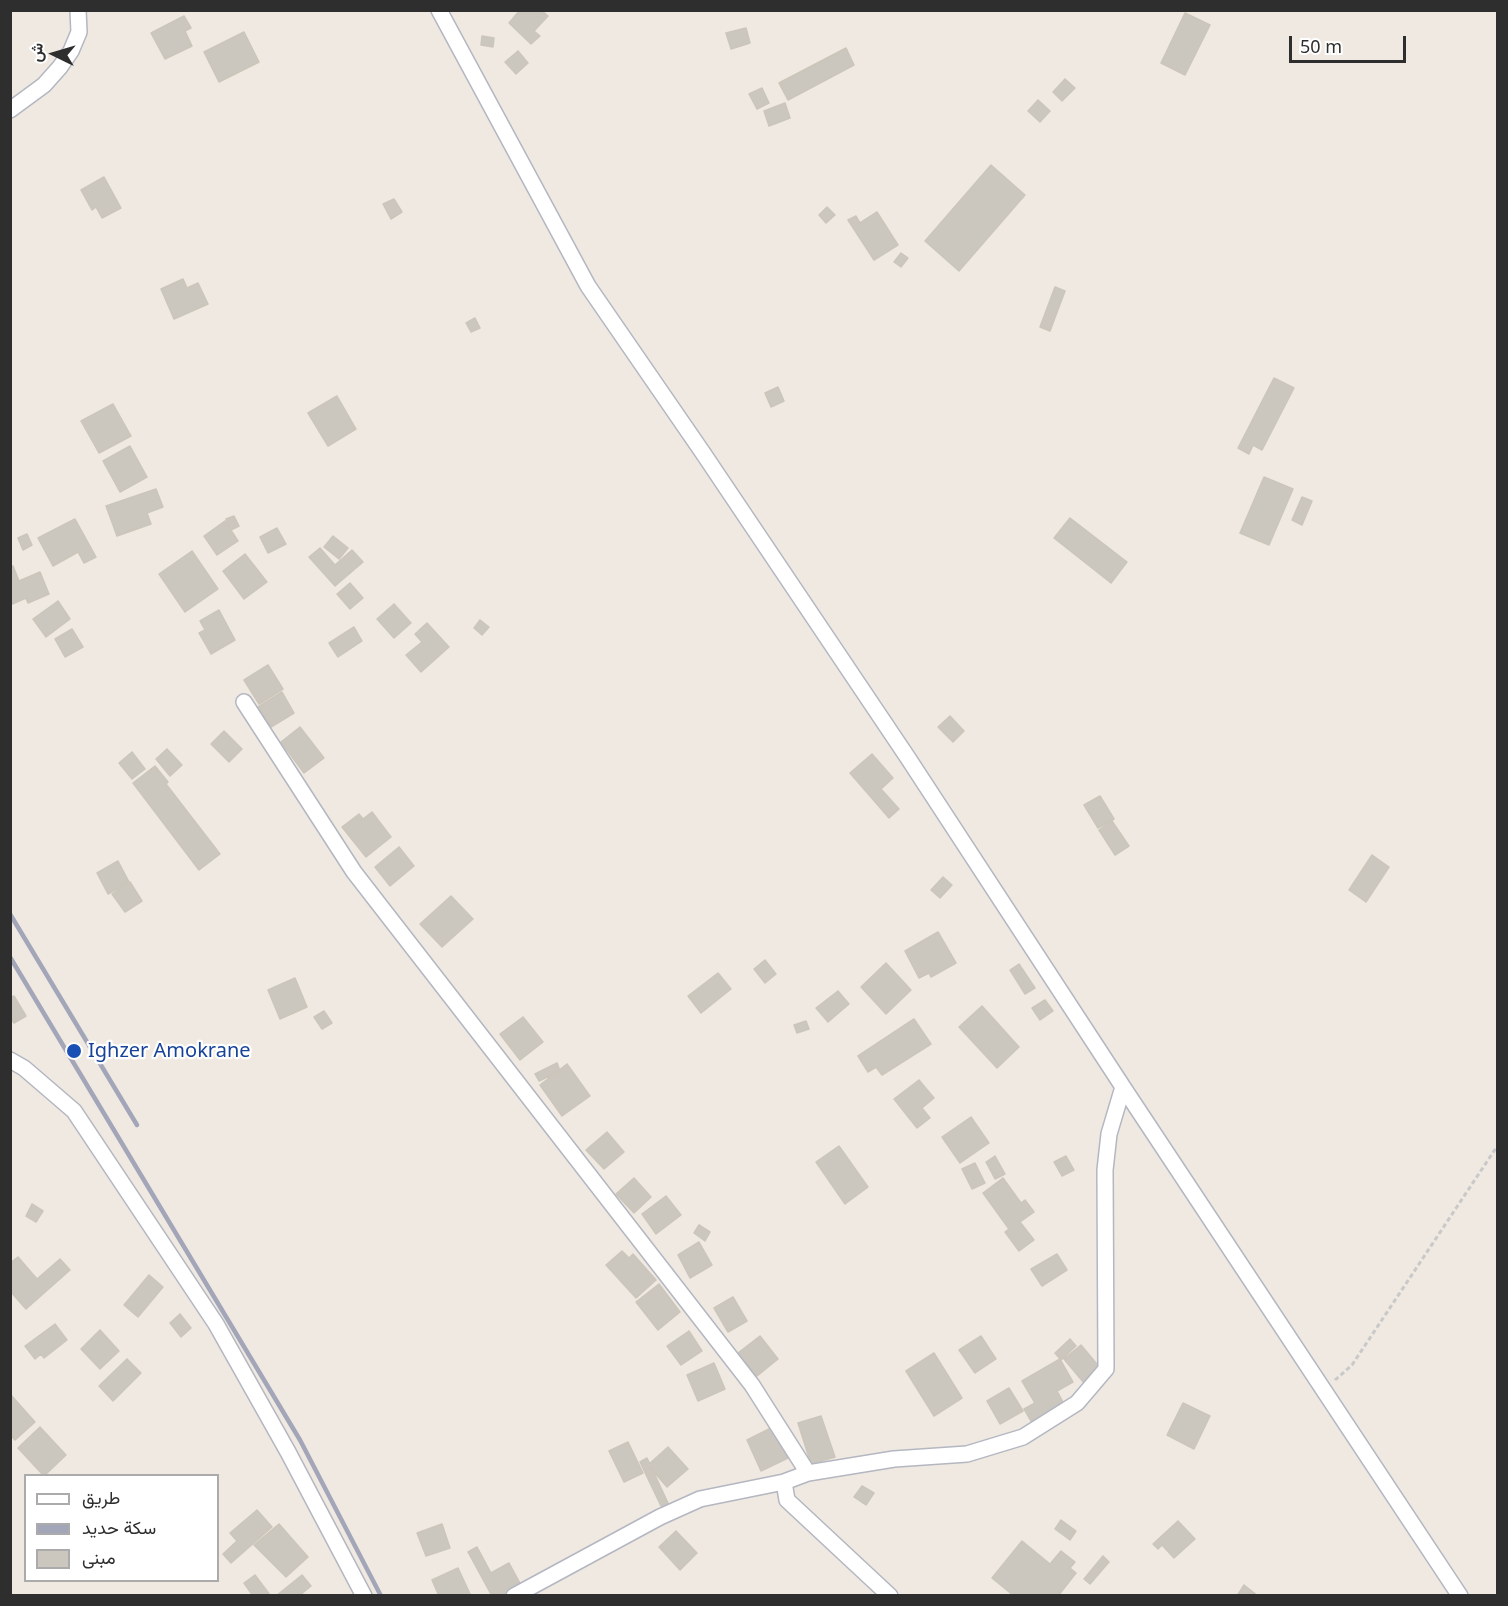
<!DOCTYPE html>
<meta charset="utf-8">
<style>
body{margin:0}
#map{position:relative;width:1508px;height:1606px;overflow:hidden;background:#efe9e1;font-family:"Noto Sans",Vazirmatn,sans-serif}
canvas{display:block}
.frame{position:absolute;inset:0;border:12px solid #2e2e2e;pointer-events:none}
.legend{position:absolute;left:24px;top:1474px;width:195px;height:108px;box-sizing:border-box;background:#fff;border:2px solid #ababab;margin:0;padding:8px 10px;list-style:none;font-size:18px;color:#2e2e2e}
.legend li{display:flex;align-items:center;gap:12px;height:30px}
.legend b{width:30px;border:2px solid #ababab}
.north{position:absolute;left:24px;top:24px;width:60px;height:60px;-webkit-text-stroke:4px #fff;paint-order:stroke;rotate:275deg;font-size:16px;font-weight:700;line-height:24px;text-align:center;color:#2e2e2e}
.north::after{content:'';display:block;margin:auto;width:21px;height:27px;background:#2e2e2e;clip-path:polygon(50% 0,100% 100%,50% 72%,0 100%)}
.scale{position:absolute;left:1289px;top:36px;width:117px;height:27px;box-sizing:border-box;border:3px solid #2e2e2e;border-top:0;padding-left:8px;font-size:18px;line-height:21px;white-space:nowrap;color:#2e2e2e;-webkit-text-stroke:4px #fff;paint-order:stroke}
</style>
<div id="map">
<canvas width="1508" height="1606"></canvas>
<div class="frame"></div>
<ul class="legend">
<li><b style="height:8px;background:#fff"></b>طريق</li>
<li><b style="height:8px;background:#a3a6b8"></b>سكة حديد</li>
<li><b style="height:16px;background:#cbc7bf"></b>مبنى</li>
</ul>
<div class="north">ش</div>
<div class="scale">50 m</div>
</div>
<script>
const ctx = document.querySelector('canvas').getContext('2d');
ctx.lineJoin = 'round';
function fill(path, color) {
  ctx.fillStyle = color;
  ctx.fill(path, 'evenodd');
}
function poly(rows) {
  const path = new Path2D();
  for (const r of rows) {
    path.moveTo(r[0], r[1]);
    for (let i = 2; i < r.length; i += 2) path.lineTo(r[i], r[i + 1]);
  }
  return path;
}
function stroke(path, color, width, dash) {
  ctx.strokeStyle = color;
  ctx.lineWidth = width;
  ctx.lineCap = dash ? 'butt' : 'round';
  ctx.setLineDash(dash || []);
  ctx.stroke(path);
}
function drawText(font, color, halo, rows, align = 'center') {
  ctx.font = font + ' "Noto Sans",sans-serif';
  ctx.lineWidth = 4.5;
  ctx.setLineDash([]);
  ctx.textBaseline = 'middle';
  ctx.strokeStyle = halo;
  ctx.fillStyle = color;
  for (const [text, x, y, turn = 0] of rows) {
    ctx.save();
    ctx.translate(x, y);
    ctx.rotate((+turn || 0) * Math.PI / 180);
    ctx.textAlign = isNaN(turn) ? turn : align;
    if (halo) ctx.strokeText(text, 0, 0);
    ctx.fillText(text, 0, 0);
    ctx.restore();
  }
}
const building = poly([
 [520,10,541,10,548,16,534,31,540,36,531,44,509,23,520,10],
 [1185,13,1210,25,1185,75,1161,63,1185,13],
 [184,16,191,28,185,31,192,46,165,59,151,33,184,16],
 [746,28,750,43,731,49,726,33,746,28],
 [244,32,259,62,219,82,204,52,244,32],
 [482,36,494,38,493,47,481,45,482,36],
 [846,48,854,65,788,100,779,83,846,48],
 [518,51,528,63,516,74,505,62,518,51],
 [1065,79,1075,88,1062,101,1053,92,1065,79],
 [762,88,769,103,757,109,749,94,762,88],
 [1038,100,1050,111,1040,122,1028,111,1038,100],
 [785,103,790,118,769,126,764,111,785,103],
 [991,165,1025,195,959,271,925,241,991,165],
 [104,177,121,208,102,218,96,207,92,210,81,190,104,177],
 [394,199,402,212,391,219,383,204,394,199],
 [827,207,835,215,826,223,819,215,827,207],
 [877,212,898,245,874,260,848,220,856,216,860,223,877,212],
 [901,253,908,258,901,267,894,262,901,253],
 [183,279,187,288,198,283,208,304,174,319,161,289,183,279],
 [1055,287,1065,291,1050,331,1040,327,1055,287],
 [475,318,480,328,471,332,466,323,475,318],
 [1274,378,1294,388,1262,450,1253,445,1249,454,1238,448,1274,378],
 [778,387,784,401,771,407,765,393,778,387],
 [337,396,356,429,328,446,308,413,337,396],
 [113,404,131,436,99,453,81,421,113,404],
 [130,446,147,477,120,492,103,461,130,446],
 [1264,477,1293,489,1269,545,1240,533,1264,477],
 [156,489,163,507,147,513,151,524,117,536,106,506,156,489],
 [1302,497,1312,501,1302,525,1292,520,1302,497],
 [234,516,239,526,231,530,226,519,234,516],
 [1070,518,1127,562,1111,583,1054,538,1070,518],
 [75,519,96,557,84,563,78,552,53,566,38,538,75,519],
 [225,521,238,541,217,555,204,536,225,521],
 [277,528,286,544,268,553,260,537,277,528],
 [27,534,32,545,23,550,18,538,27,534],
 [333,536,348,548,339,559,324,547,333,536],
 [320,548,335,565,352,550,363,562,335,586,309,557,320,548],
 [192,551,218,589,185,612,159,574,192,551],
 [245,554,267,582,244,599,223,571,245,554],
 [13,566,19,581,40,572,49,594,28,603,26,598,10,605,10,567,13,566],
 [350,583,363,598,350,609,337,594,350,583],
 [58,601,70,619,46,637,33,619,58,601],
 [394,604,411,623,394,638,377,619,394,604],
 [219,610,235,640,211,654,199,633,205,630,200,621,219,610],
 [480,620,489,627,482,635,474,628,480,620],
 [427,623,449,647,421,672,406,655,422,642,415,634,427,623],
 [354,627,362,641,338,657,329,643,354,627],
 [72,629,83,647,65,657,55,639,72,629],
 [268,665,283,689,259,704,244,680,268,665],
 [282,692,294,713,271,727,258,707,282,692],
 [950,716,964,731,953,742,938,727,950,716],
 [300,727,324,758,304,773,281,742,300,727],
 [224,731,242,749,229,762,211,744,224,731],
 [167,749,182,765,170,776,156,759,167,749],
 [132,752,145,769,132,779,119,763,132,752],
 [872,754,893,778,881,789,899,809,889,818,850,773,872,754],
 [155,766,168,782,166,784,220,854,199,870,133,783,155,766],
 [1100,796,1114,819,1098,828,1084,805,1100,796],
 [372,812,391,837,366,857,342,827,359,814,363,819,372,812],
 [1112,821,1129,846,1115,855,1099,830,1112,821],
 [399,847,414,866,390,886,375,867,399,847],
 [1372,855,1389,867,1366,902,1349,890,1372,855],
 [118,861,129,882,108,894,97,873,118,861],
 [943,877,952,885,940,898,931,890,943,877],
 [130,882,142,901,125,912,112,894,130,882],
 [451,896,473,919,442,947,420,924,451,896],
 [938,932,956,963,931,977,929,973,919,978,905,951,938,932],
 [765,960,776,974,765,983,754,969,765,960],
 [886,963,911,990,886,1014,861,987,886,963],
 [1019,964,1035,988,1025,994,1010,970,1019,964],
 [718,973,731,989,701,1013,688,996,718,973],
 [295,978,307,1007,280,1019,268,990,295,978],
 [838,991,849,1004,828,1022,816,1008,838,991],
 [14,996,26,1016,14,1023,10,1017,10,998,14,996],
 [1045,1000,1053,1011,1040,1020,1032,1008,1045,1000],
 [982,1006,1019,1047,997,1068,959,1027,982,1006],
 [324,1011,332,1023,322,1029,314,1017,324,1011],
 [523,1017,543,1042,520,1060,500,1034,523,1017],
 [914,1019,931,1044,882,1075,876,1067,868,1072,858,1056,914,1019],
 [806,1021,809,1029,797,1033,794,1025,806,1021],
 [557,1063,560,1071,539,1081,535,1074,557,1063],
 [567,1064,590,1096,562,1116,540,1085,567,1064],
 [919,1080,934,1098,922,1108,930,1118,917,1128,894,1099,919,1080],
 [971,1117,989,1143,960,1163,942,1137,971,1117],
 [607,1132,624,1152,604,1169,586,1150,607,1132],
 [839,1146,868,1187,845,1204,816,1162,839,1146],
 [995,1156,1005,1174,995,1179,986,1162,995,1156],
 [1066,1156,1074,1170,1062,1176,1054,1162,1066,1156],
 [975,1163,985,1183,972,1189,962,1169,975,1163],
 [634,1178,651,1197,634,1213,616,1194,634,1178],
 [1003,1178,1021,1203,1025,1200,1034,1212,1020,1222,1034,1240,1019,1251,1005,1232,1009,1229,983,1193,1003,1178],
 [666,1196,681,1215,656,1234,642,1214,666,1196],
 [32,1204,43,1211,36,1222,26,1216,32,1204],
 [699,1225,710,1232,705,1241,694,1233,699,1225],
 [699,1242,712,1265,690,1278,678,1255,699,1242],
 [622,1251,629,1258,633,1254,656,1280,636,1298,606,1265,622,1251],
 [1057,1254,1067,1270,1042,1286,1031,1269,1057,1254],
 [18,1257,37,1279,60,1259,70,1270,26,1309,10,1291,10,1263,18,1257],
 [149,1275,163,1287,138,1317,124,1305,149,1275],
 [659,1284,680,1312,658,1330,636,1302,659,1284],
 [733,1297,747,1321,728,1332,714,1308,733,1297],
 [180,1314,191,1328,181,1337,170,1323,180,1314],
 [55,1324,67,1340,44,1358,41,1354,35,1359,25,1346,55,1324],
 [100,1330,119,1351,100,1369,81,1349,100,1330],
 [689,1331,702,1351,681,1365,667,1346,689,1331],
 [760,1336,778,1359,757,1376,738,1353,760,1336],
 [981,1336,996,1359,975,1373,959,1350,981,1336],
 [1070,1339,1076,1346,1061,1360,1055,1353,1070,1339],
 [1081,1345,1101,1369,1084,1383,1064,1359,1081,1345],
 [934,1353,962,1398,934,1416,906,1371,934,1353],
 [127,1359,141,1373,113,1401,99,1386,127,1359],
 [1060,1359,1073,1382,1057,1391,1064,1404,1032,1423,1024,1409,1035,1403,1022,1381,1060,1359],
 [714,1363,725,1389,698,1401,687,1375,714,1363],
 [1009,1388,1023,1411,1000,1424,987,1401,1009,1388],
 [10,1394,35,1422,15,1440,10,1435,10,1394],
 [1183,1403,1210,1416,1194,1449,1167,1435,1183,1403],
 [821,1416,835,1457,811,1464,798,1423,821,1416],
 [40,1427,66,1455,44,1476,18,1448,40,1427],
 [773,1427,788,1458,761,1471,747,1440,773,1427],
 [628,1442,643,1473,624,1482,609,1451,628,1442],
 [668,1447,688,1469,667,1487,648,1465,668,1447],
 [647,1458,668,1503,661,1506,640,1462,647,1458],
 [862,1486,874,1493,866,1505,854,1497,862,1486],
 [257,1510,272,1527,231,1563,223,1554,237,1541,230,1533,257,1510],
 [1061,1520,1076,1531,1070,1540,1055,1529,1061,1520],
 [1178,1521,1195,1539,1174,1558,1162,1545,1158,1549,1153,1544,1178,1521],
 [279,1524,308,1557,286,1577,254,1545,279,1524],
 [442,1524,450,1548,426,1556,417,1533,442,1524],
 [676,1531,697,1553,680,1570,659,1547,676,1531],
 [1022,1541,1050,1564,1061,1551,1075,1562,1070,1568,1076,1573,1058,1596,1014,1596,992,1578,1022,1541],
 [477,1547,491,1573,509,1563,521,1585,503,1596,492,1596,468,1552,477,1547],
 [1103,1556,1109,1562,1090,1584,1084,1579,1103,1556],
 [458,1568,471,1596,439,1596,432,1580,458,1568],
 [255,1575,270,1595,253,1596,244,1583,255,1575],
 [302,1575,311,1586,299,1596,276,1596,302,1575],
 [1244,1585,1258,1596,1237,1596,1244,1585]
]);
fill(building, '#cbc7bf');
stroke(building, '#cbc5ba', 1.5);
const minor = poly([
 [439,10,588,286,703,453,908,758,1123,1087,1460,1596],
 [10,110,44,85,60,67,71,51,79,32,78,10],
 [244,702,354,872,752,1385,808,1473],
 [10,1060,24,1068,74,1111,216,1324,288,1452,364,1596],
 [784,1482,787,1500,890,1596],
 [514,1596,660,1517,700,1499,784,1482,808,1473,894,1459,967,1454,1023,1437,1077,1403,1106,1369,1105,1170,1109,1134,1123,1087]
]);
stroke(minor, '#b4b7c1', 18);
stroke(poly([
 [1335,1380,1352,1365,1498,1145]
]), '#c9c9c9', 3, [4.5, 3]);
stroke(minor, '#fff', 15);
stroke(poly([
 [10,914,137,1125],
 [10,957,300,1440,381,1596]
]), '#a3a6b8', 4.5);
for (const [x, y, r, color] of [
 [74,1051,8,"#1a4fb4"]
]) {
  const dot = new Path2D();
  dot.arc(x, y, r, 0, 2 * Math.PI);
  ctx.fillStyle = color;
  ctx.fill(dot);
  stroke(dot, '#fff', 2);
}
drawText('20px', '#164399', '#fff', [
 ["Ighzer Amokrane",88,1051]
], 'left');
</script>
